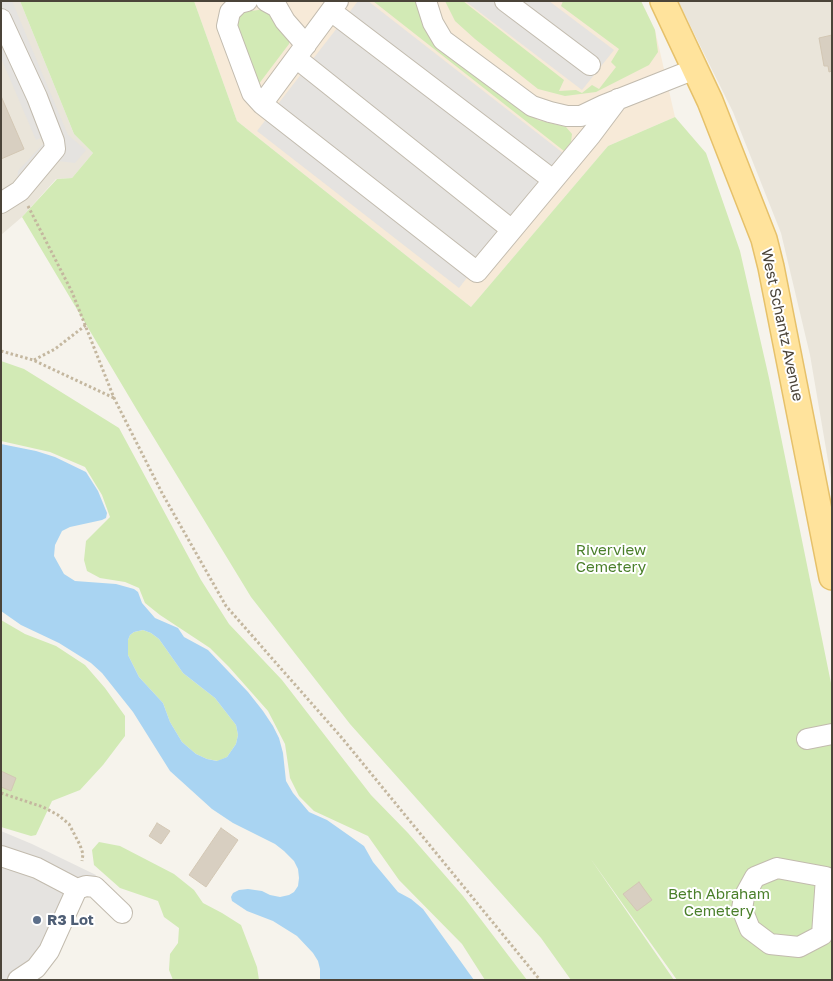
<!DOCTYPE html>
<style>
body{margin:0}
#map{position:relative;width:833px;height:981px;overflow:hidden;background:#f6f3ec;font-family:"Golos Text",sans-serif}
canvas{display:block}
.frame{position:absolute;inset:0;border:2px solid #4b4439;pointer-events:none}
</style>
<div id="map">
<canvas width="833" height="981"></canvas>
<div class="frame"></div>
</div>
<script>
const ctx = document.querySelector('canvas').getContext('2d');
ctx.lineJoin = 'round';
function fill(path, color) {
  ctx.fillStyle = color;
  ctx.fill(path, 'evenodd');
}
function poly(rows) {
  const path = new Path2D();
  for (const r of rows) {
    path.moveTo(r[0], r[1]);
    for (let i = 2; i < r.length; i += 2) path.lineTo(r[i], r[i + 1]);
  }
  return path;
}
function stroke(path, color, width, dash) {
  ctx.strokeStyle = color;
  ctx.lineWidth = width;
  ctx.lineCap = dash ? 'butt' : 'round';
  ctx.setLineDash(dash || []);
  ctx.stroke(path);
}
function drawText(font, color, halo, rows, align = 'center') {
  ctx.font = font + ' "Golos Text",sans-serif';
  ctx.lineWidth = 4;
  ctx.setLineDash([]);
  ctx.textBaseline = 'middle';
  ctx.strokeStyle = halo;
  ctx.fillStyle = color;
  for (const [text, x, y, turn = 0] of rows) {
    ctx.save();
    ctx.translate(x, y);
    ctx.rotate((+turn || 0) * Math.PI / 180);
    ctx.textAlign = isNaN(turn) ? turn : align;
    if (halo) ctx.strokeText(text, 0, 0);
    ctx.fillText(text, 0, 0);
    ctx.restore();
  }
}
fill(poly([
 [1,1,20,1,74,134,93,153,72,178,56,179,22,217,1,235],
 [678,1,832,1,832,484,810,355,781,233,733,112]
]), '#eae5da');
fill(poly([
 [194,1,641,1,655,30,675,117,608,146,471,307,237,121]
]), '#f7ead8');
fill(poly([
 [20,1,194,1,237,121,471,307,608,146,675,117,706,153,740,251,769,378,832,688,832,980,677,980,590,858,674,980,571,980,541,938,350,724,251,597,137,410,22,217,57,179,72,178,93,153,74,134],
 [373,1,417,1,514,104,538,120,566,127,572,134,571,142,564,151],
 [445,1,463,1,564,80,559,91,576,90,582,93,592,85,599,89,616,67,611,62,619,49,561,6,563,1,641,1,655,30,658,52,649,65,596,92,565,96,538,89,475,39,455,21],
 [266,9,289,39,289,44,258,85,255,82,238,26,238,19,243,12],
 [1,361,24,369,119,428,201,580,229,624,282,680,371,795,408,833,463,896,527,980,485,980,462,944,399,880,368,836,314,811,299,796,290,778,285,744,268,711,229,667,210,648,160,615,145,603,139,588,125,582,100,578,87,571,84,560,86,541,110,517,102,495,85,467,50,452,1,441],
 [1,620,25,634,56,646,85,665,105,688,125,716,125,736,103,765,80,790,52,801,36,835,31,836,1,827],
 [143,630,151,633,159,639,183,673,215,698,236,725,238,735,236,744,227,757,218,761,207,759,196,754,182,742,170,722,163,703,139,677,128,655,128,640,130,635,134,632],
 [99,842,120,846,174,874,194,890,203,903,222,913,241,925,257,967,259,980,173,980,169,970,170,954,178,943,179,928,164,917,158,901,120,888,94,865,92,850]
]), '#d2eab5');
fill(poly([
 [1,1,12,1,68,135,86,150,75,163,57,161,17,181,18,171,42,145,51,143,48,135,36,140,1,58],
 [358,1,368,1,563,153,459,288,257,131],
 [465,1,549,1,614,50,582,90],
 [1,831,32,844,96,875,50,964,27,980,1,980]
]), '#e5e3e0');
fill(poly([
 [1,444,36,451,55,457,86,472,98,491,107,513,106,518,102,520,70,527,62,531,55,545,54,556,64,574,75,581,116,584,134,589,138,592,142,603,155,618,178,628,184,637,208,650,248,692,263,711,273,726,279,738,283,753,286,781,293,793,309,812,327,820,364,846,373,862,398,892,411,899,423,909,474,980,320,980,320,969,318,961,313,953,297,936,273,921,247,911,232,901,231,897,233,893,239,890,248,889,262,891,270,895,280,897,289,895,294,892,298,886,299,878,298,869,294,861,284,851,275,844,233,823,212,809,170,771,133,712,102,673,91,663,59,643,21,625,1,611],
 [143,630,151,633,159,639,183,673,215,698,236,725,238,735,236,744,227,757,217,761,207,759,196,754,182,742,170,722,163,703,139,677,128,655,128,640,130,635,134,632]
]), '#a9d4f2');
const building = poly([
 [832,35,832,71,829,72,828,66,824,66,819,38,832,35],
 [1,96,24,149,1,159,1,96],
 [1,771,16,778,11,791,1,787,1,771],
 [157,823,170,831,161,844,149,836,157,823],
 [221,828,238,840,206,887,189,875,221,828],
 [639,882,652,900,637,911,623,894,639,882]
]);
fill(building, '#d8cfc1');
stroke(building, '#d3c7b4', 1);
const minor = poly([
 [247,1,239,3,230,12,227,26,252,93,262,104,477,272,591,135,618,99],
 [266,1,277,7,285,21,306,45],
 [426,1,433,23,443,40,532,106,550,112,567,116,581,116,604,105,695,69],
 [505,1,590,65],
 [331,11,553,180],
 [1,19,37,97,54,141,55,149,20,191,1,203],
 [296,58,512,230],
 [262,104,338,1],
 [807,739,832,734],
 [1,856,37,868,77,889,86,886,95,887,122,913],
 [777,868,826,877,822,935,799,947,770,944,750,929,742,909,744,897,755,877,777,868],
 [18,980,36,968,49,951,77,889]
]);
const major = poly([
 [663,1,710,101,764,239,771,267,832,577]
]);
stroke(minor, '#c2bbae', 22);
stroke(major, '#e6c16a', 28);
stroke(poly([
 [28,206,72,292,114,398,162,493,226,606,342,738,540,980],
 [1,351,33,360,114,398],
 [34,360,55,349,86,325],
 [1,793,43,807,58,815,69,824,80,845,83,854,82,861]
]), '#c4b79f', 3, [2.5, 2.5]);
stroke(minor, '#fff', 20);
stroke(major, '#ffe39c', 25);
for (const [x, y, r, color] of [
 [37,920,5,"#5c6f8a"]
]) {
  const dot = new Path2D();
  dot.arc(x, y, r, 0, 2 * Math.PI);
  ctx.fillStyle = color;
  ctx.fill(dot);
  stroke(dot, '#fff', 2);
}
drawText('15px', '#4b4439', '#fff', [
 ["West Schantz Avenue",782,325,78]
]);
drawText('15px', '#4a7f2a', '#fff', [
 ["Riverview",611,550],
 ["Cemetery",611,567],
 ["Beth Abraham",719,894],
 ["Cemetery",719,911]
]);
drawText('bold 15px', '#4e5e75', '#fff', [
 ["R3 Lot",47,920]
], 'left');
</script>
